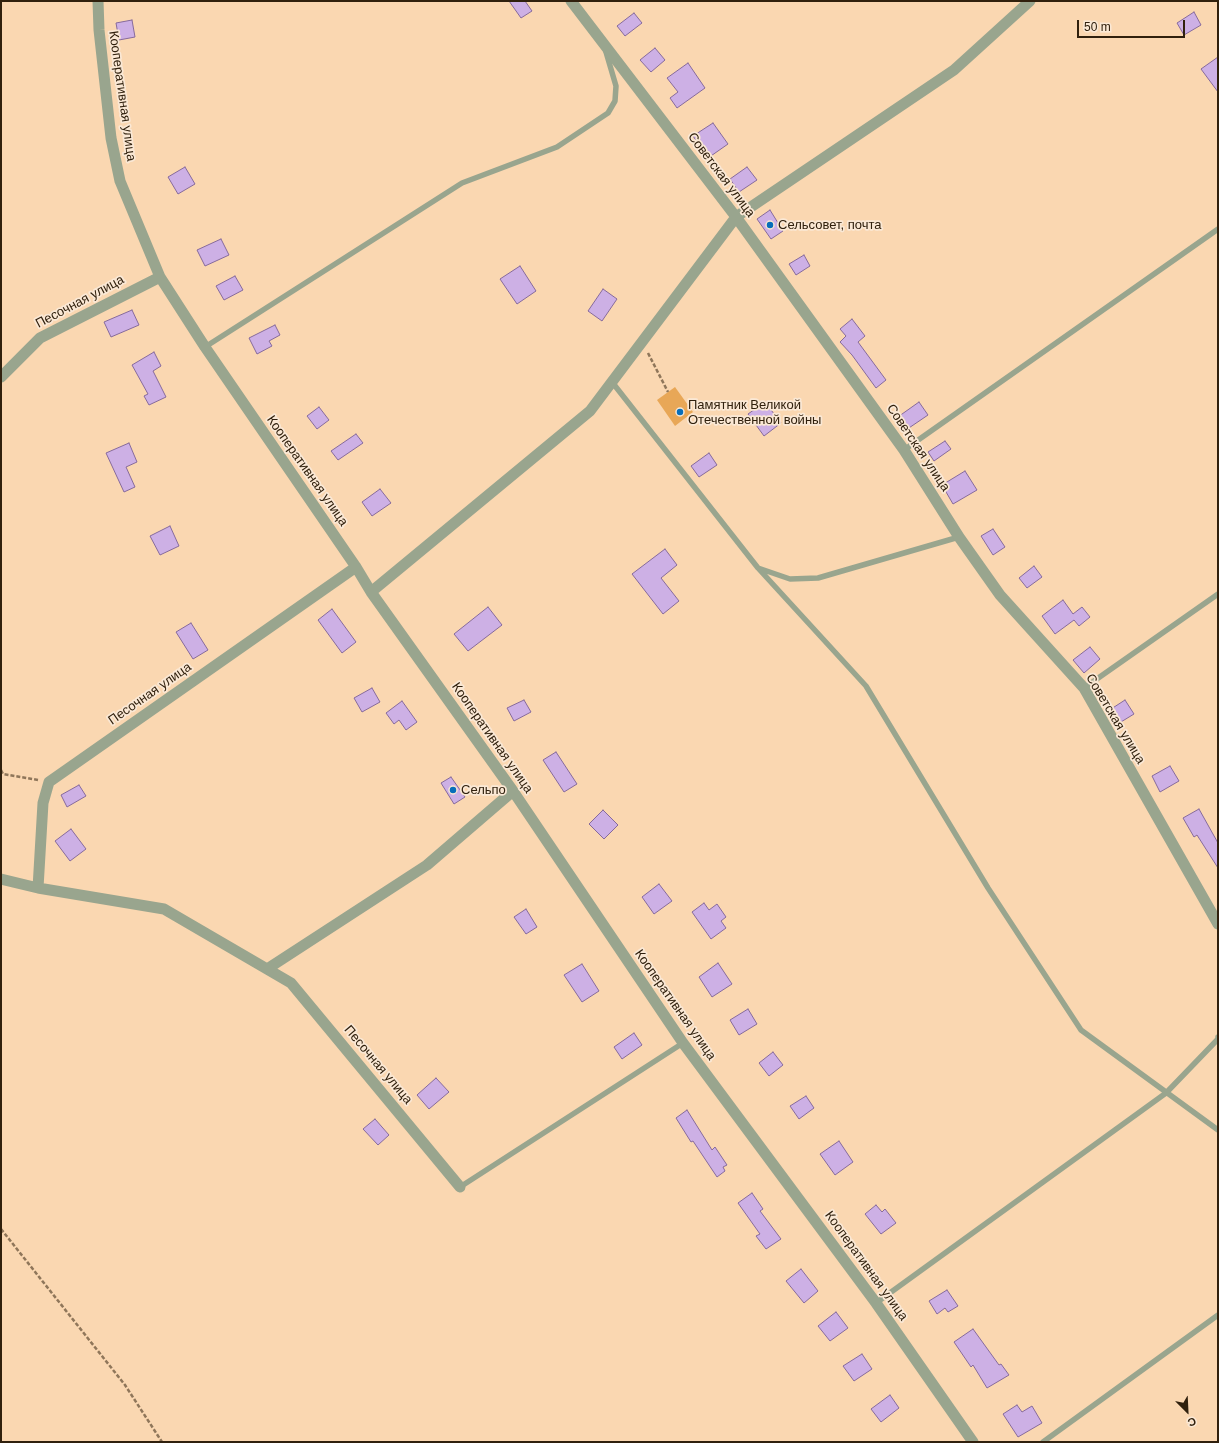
<!DOCTYPE html>
<meta charset="utf-8">
<style>
body{margin:0}
#map{position:relative;width:1219px;height:1443px;overflow:hidden;background:#fad7b1;font-family:Arial,sans-serif}
canvas{display:block}
.frame{position:absolute;inset:0;border:2px solid #30200d;pointer-events:none}
.north{position:absolute;left:1167px;top:1391px;width:40px;height:40px;-webkit-text-stroke:3px #fae8d5;paint-order:stroke;rotate:156deg;font-size:11px;font-weight:700;line-height:16px;text-align:center;color:#30200d}
.north::after{content:'';display:block;margin:auto;width:14px;height:18px;background:#30200d;clip-path:polygon(50% 0,100% 100%,50% 72%,0 100%)}
.scale{position:absolute;left:1077px;top:20px;width:108px;height:18px;box-sizing:border-box;border:2px solid #30200d;border-top:0;padding-left:5px;font-size:12px;line-height:14px;white-space:nowrap;color:#30200d;-webkit-text-stroke:3px #fae8d5;paint-order:stroke}
</style>
<div id="map">
<canvas width="1219" height="1443"></canvas>
<div class="frame"></div>
<div class="north">С</div>
<div class="scale">50 m</div>
</div>
<script>
const ctx = document.querySelector('canvas').getContext('2d');
ctx.lineJoin = 'round';
function fill(path, color) {
  ctx.fillStyle = color;
  ctx.fill(path, 'evenodd');
}
function poly(rows) {
  const path = new Path2D();
  for (const r of rows) {
    path.moveTo(r[0], r[1]);
    for (let i = 2; i < r.length; i += 2) path.lineTo(r[i], r[i + 1]);
  }
  return path;
}
function stroke(path, color, width, dash) {
  ctx.strokeStyle = color;
  ctx.lineWidth = width;
  ctx.lineCap = dash ? 'butt' : 'round';
  ctx.setLineDash(dash || []);
  ctx.stroke(path);
}
function drawText(font, color, halo, rows, align = 'center') {
  ctx.font = font + ' Arial,sans-serif';
  ctx.lineWidth = 3.5;
  ctx.setLineDash([]);
  ctx.textBaseline = 'middle';
  ctx.strokeStyle = halo;
  ctx.fillStyle = color;
  for (const [text, x, y, turn = 0] of rows) {
    ctx.save();
    ctx.translate(x, y);
    ctx.rotate((+turn || 0) * Math.PI / 180);
    ctx.textAlign = isNaN(turn) ? turn : align;
    if (halo) ctx.strokeText(text, 0, 0);
    ctx.fillText(text, 0, 0);
    ctx.restore();
  }
}
fill(poly([
 [675,387,693,412,675,426,657,400]
]), '#e8a757');
const building = poly([
 [509,1,525,1,532,11,521,18,509,1],
 [1194,12,1201,25,1184,35,1177,23,1194,12],
 [634,13,642,23,625,36,617,26,634,13],
 [132,20,135,37,119,40,116,23,132,20],
 [655,48,665,60,651,72,640,60,655,48],
 [1218,57,1218,92,1201,69,1218,57],
 [688,63,705,88,677,108,670,98,678,92,667,78,688,63],
 [713,123,728,144,708,158,693,136,713,123],
 [185,167,195,184,178,194,168,177,185,167],
 [747,167,757,180,739,192,730,179,747,167],
 [770,210,783,231,771,239,757,219,770,210],
 [221,239,229,255,205,266,197,250,221,239],
 [804,255,810,266,796,275,789,264,804,255],
 [520,266,536,291,517,304,500,279,520,266],
 [235,276,243,290,224,300,216,286,235,276],
 [603,289,617,299,602,321,588,311,603,289],
 [132,310,139,325,111,337,104,322,132,310],
 [852,319,865,336,858,342,886,380,876,388,852,355,840,342,846,336,840,329,852,319],
 [275,325,280,335,269,341,272,346,257,354,249,338,275,325],
 [154,352,161,366,153,371,166,397,149,405,144,396,148,394,132,365,154,352],
 [765,402,781,423,764,436,748,414,765,402],
 [919,402,928,415,903,432,895,419,919,402],
 [319,407,329,420,317,429,307,416,319,407],
 [356,434,363,443,338,460,331,451,356,434],
 [945,441,951,449,934,461,928,452,945,441],
 [129,443,137,462,126,467,135,487,124,492,106,453,129,443],
 [709,453,717,465,699,477,691,466,709,453],
 [965,471,977,490,953,504,942,485,965,471],
 [380,489,391,503,372,516,362,502,380,489],
 [170,526,179,546,160,555,150,536,170,526],
 [993,529,1005,547,993,555,981,536,993,529],
 [665,549,677,565,661,578,679,601,663,614,632,574,665,549],
 [1034,566,1042,577,1027,588,1019,578,1034,566],
 [1063,600,1073,614,1082,607,1090,617,1079,626,1074,620,1055,634,1042,616,1063,600],
 [488,607,502,625,468,651,454,634,488,607],
 [332,609,356,642,342,653,318,620,332,609],
 [191,623,208,650,193,659,176,632,191,623],
 [1090,647,1100,659,1084,673,1073,660,1090,647],
 [372,688,380,702,362,712,354,698,372,688],
 [524,700,531,712,514,721,507,708,524,700],
 [1125,700,1134,714,1116,725,1108,711,1125,700],
 [402,701,417,722,406,730,399,720,394,724,386,713,402,701],
 [556,752,577,784,564,792,543,760,556,752],
 [1170,766,1179,781,1160,792,1152,776,1170,766],
 [451,777,465,797,454,804,441,783,451,777],
 [79,785,86,796,67,807,61,795,79,785],
 [1199,809,1218,843,1218,868,1197,835,1194,837,1183,818,1199,809],
 [603,810,618,825,604,839,589,824,603,810],
 [71,829,86,849,70,861,55,841,71,829],
 [659,884,672,901,654,914,642,897,659,884],
 [704,903,709,910,717,904,726,917,721,921,726,928,711,939,692,912,704,903],
 [526,909,537,927,526,934,514,917,526,909],
 [718,963,732,984,712,997,699,977,718,963],
 [582,964,599,991,582,1002,564,975,582,964],
 [748,1009,757,1024,739,1035,730,1020,748,1009],
 [634,1033,642,1045,622,1059,614,1047,634,1033],
 [773,1052,783,1065,769,1076,759,1063,773,1052],
 [436,1078,449,1092,429,1109,417,1095,436,1078],
 [806,1096,814,1108,799,1119,790,1106,806,1096],
 [687,1110,712,1150,715,1147,727,1165,723,1167,725,1171,717,1177,693,1141,691,1142,676,1118,687,1110],
 [375,1119,389,1135,378,1145,363,1129,375,1119],
 [839,1141,853,1162,835,1175,820,1154,839,1141],
 [752,1193,763,1209,760,1211,781,1239,766,1249,756,1236,760,1234,738,1203,752,1193],
 [876,1205,882,1212,885,1209,896,1223,881,1234,865,1214,876,1205],
 [801,1269,818,1291,804,1303,786,1281,801,1269],
 [947,1290,958,1306,948,1312,945,1308,937,1314,929,1301,947,1290],
 [836,1312,848,1328,830,1341,818,1326,836,1312],
 [973,1329,999,1365,1001,1364,1009,1375,987,1388,973,1365,971,1367,954,1342,973,1329],
 [862,1354,872,1369,854,1381,843,1366,862,1354],
 [890,1395,899,1408,881,1422,871,1409,890,1395],
 [1017,1405,1022,1412,1032,1406,1042,1423,1018,1437,1003,1414,1017,1405]
]);
fill(building, '#cdb0e5');
stroke(building, '#866a9b', 1);
stroke(poly([
 [648,353,668,392],
 [1,770,3,774,38,780],
 [1,1229,125,1385,162,1442]
]), '#8f765a', 2.5, [4, 2]);
stroke(poly([
 [205,347,462,183,557,147,608,113,615,101,616,86,606,52],
 [612,382,758,568,790,579,818,578,959,537],
 [904,450,1218,229],
 [758,568,866,686,988,888,1081,1030,1218,1130],
 [1084,688,1218,594],
 [460,1187,683,1043],
 [876,1303,1166,1093,1218,1039,1218,1037],
 [1043,1442,1218,1315]
]), '#99a58e', 5.5);
stroke(poly([
 [98,1,99,30,111,138,120,181,160,277,205,347,356,567,371,592,513,791,683,1043,876,1303,973,1442],
 [571,1,736,217,904,450,959,537,1000,595,1084,688,1218,924],
 [1,377,40,338,160,277],
 [371,592,590,411,736,217,954,70,1030,1],
 [1,879,38,888,164,909,267,969,427,865,513,791],
 [38,888,43,803,49,782,356,567],
 [267,969,291,983,460,1187]
]), '#99a58e', 11);
for (const [x, y, r, color] of [
 [770,225,4,"#076eba"],
 [680,412,4,"#076eba"],
 [453,790,4,"#076eba"]
]) {
  const dot = new Path2D();
  dot.arc(x, y, r, 0, 2 * Math.PI);
  ctx.fillStyle = color;
  ctx.fill(dot);
  stroke(dot, '#fae8d5', 1.5);
}
drawText('13px', '#30200d', '#fae8d5', [
 ["Кооперативная улица",122,96,82],
 ["Советская улица",721,175,53],
 ["Песочная улица",80,302,-28],
 ["Советская улица",918,448,56],
 ["Кооперативная улица",307,471,55],
 ["Песочная улица",150,694,-35],
 ["Советская улица",1115,719,59],
 ["Кооперативная улица",492,738,55],
 ["Кооперативная улица",675,1005,55],
 ["Песочная улица",378,1065,50],
 ["Кооперативная улица",866,1266,54]
]);
drawText('13px', '#30200d', '#fae8d5', [
 ["Сельсовет, почта",778,225],
 ["Памятник Великой",688,405],
 ["Отечественной войны",688,420],
 ["Сельпо",461,790]
], 'left');
</script>
